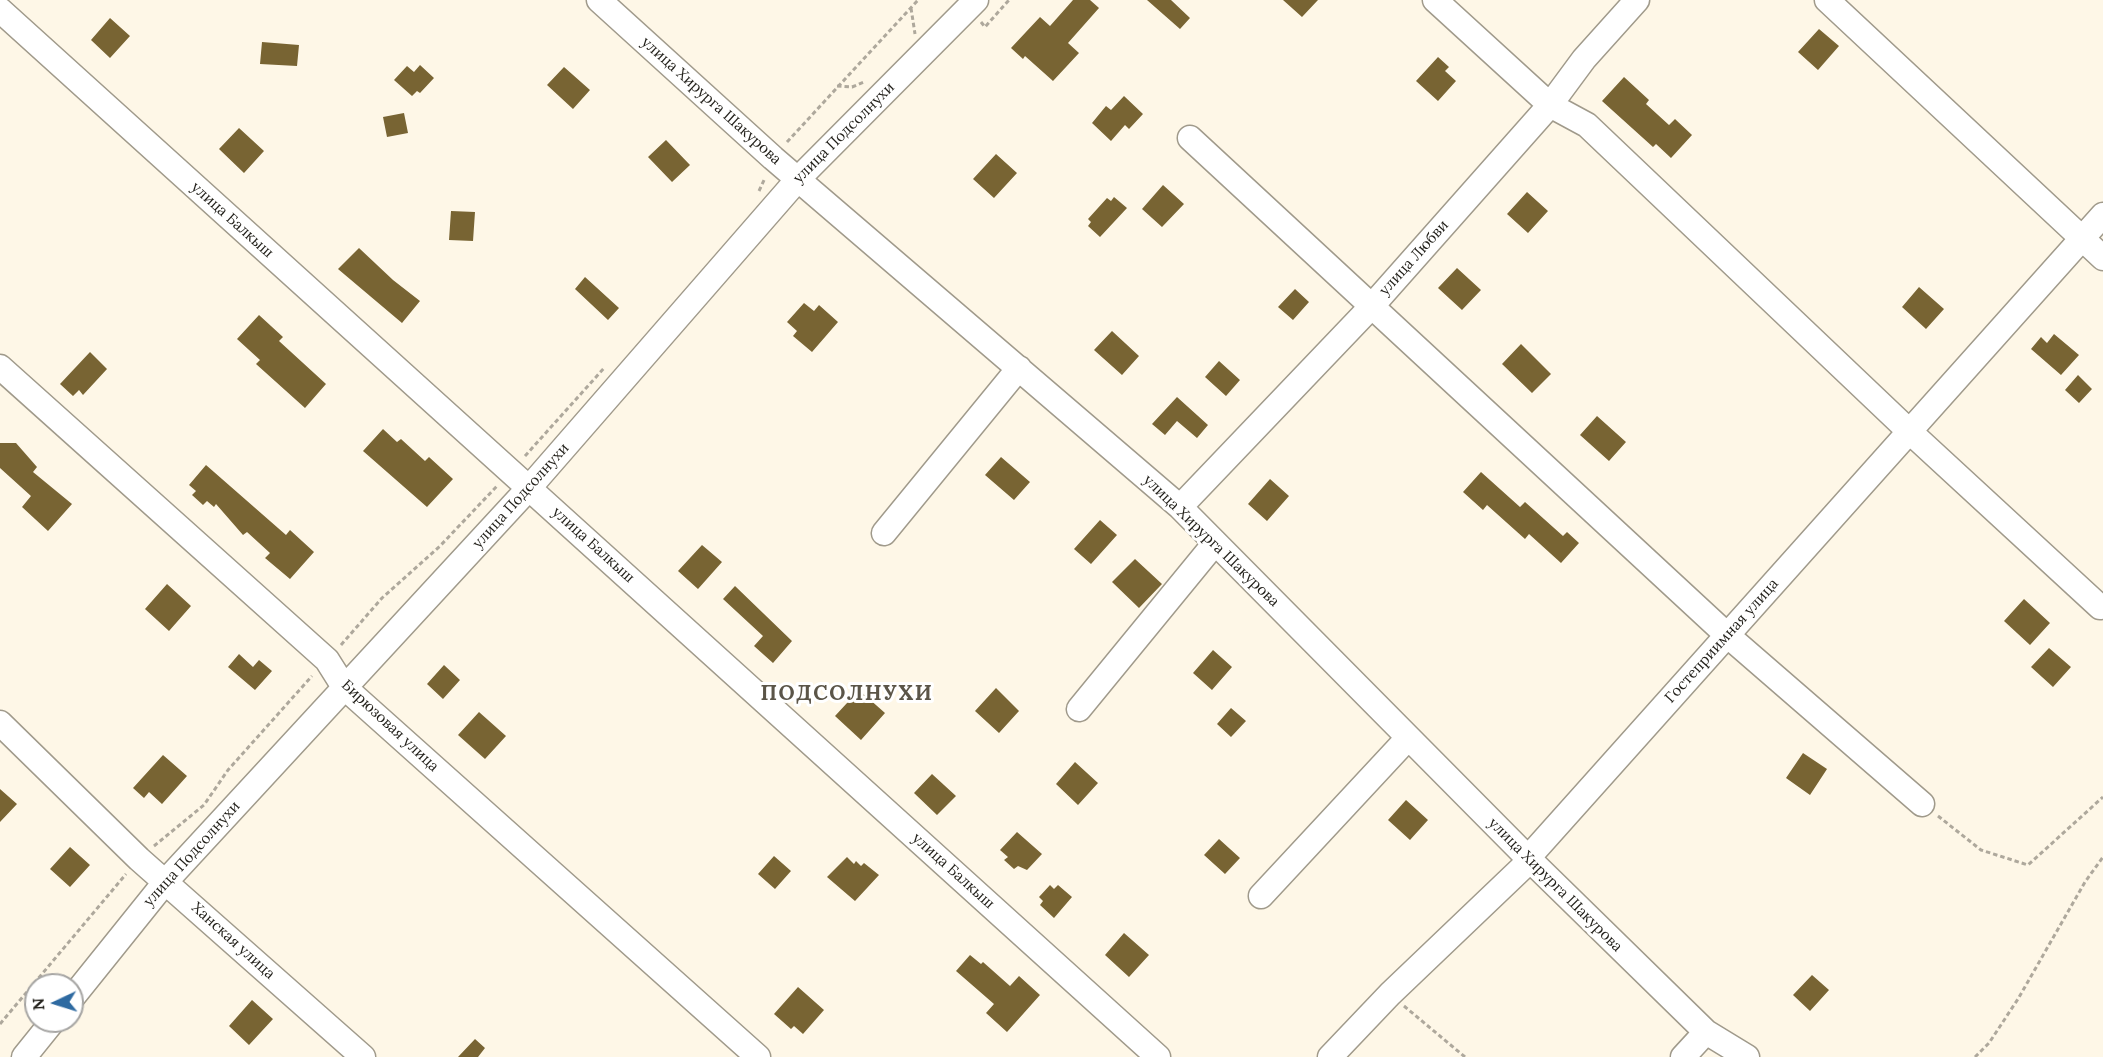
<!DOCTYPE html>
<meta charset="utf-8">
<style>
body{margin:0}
#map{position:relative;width:2103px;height:1057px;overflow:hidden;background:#fef7e7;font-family:Lora,serif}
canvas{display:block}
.north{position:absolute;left:24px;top:973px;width:60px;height:60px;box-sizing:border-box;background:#fff;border:2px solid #a6a5a3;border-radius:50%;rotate:266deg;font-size:16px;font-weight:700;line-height:24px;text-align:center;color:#201e18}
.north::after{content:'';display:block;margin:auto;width:21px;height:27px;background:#2e6aa1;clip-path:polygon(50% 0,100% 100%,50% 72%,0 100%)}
</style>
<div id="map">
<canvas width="2103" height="1057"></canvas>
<div class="north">N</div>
</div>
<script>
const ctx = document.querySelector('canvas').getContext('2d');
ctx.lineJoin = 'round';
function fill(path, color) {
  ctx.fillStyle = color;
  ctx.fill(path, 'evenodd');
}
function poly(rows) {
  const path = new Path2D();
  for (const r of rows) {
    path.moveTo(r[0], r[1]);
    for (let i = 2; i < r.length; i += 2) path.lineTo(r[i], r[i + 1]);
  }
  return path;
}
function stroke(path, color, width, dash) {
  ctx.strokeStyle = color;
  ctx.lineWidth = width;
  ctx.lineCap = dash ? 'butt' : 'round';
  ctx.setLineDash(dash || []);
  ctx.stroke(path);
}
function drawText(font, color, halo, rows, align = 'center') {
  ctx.font = font + ' Lora,serif';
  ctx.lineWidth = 6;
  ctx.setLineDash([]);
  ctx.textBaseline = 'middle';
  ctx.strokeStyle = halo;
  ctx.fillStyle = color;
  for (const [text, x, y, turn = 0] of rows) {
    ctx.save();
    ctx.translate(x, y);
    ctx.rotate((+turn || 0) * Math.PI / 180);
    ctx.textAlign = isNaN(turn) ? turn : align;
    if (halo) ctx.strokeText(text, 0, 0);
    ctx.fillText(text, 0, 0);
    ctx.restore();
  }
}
fill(poly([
 [1073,0,1090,0,1099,8,1068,43,1079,53,1053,81,1025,56,1023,59,1011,48,1040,17,1050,26],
 [1147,0,1171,0,1190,18,1180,29],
 [1283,0,1318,0,1302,17],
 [110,18,130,36,110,58,91,40],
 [1819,29,1839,46,1818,70,1798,52],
 [262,42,299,45,297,66,260,64],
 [1438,57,1449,67,1445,71,1456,81,1438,101,1416,81],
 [420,65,434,78,420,93,417,91,412,96,394,80,407,66,414,72],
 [564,67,590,90,573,109,547,85],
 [1624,77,1649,100,1646,104,1669,125,1675,119,1692,135,1671,158,1656,144,1653,147,1602,101],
 [1124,96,1143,114,1129,129,1125,125,1111,141,1092,123,1106,106,1111,110],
 [404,113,408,133,387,137,383,117],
 [239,128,264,151,244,173,219,149],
 [666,140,690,165,672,182,648,157],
 [996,154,1017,173,994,198,973,179],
 [1163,185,1184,204,1162,227,1142,209],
 [1527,192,1548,211,1528,233,1507,214],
 [1114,197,1127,208,1100,237,1088,226,1091,222,1088,219,1107,198,1111,201],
 [451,211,475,212,473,241,449,240],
 [359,248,393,280,420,301,402,323,338,269],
 [1457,268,1481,290,1462,310,1438,288],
 [585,277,619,308,608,320,575,289],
 [1919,287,1944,309,1926,329,1902,307],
 [1295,289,1309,302,1293,320,1278,307],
 [804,303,814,311,819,305,838,322,812,352,793,336,797,331,787,322],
 [259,315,283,337,279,341,326,384,305,408,256,364,260,360,237,339],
 [1112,331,1139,356,1122,375,1094,350],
 [2054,334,2079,355,2061,375,2031,349,2041,337,2047,343],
 [1521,344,1551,374,1532,393,1502,364],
 [90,352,107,369,83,395,79,390,73,396,60,384],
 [1219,361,1240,380,1226,396,1205,377],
 [2078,375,2092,389,2079,403,2065,390],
 [1177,397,1208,425,1197,438,1177,421,1165,435,1152,424],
 [1597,416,1626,442,1609,461,1580,435],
 [383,429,397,442,401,439,425,461,429,457,453,479,427,507,363,451],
 [0,443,16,443,37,467,33,472,72,504,48,531,22,507,31,496,0,468],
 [1001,457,1030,482,1014,500,985,475],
 [206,465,286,535,290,530,314,552,290,579,265,558,270,553,247,532,243,535,216,504,214,507,207,501,203,505,192,495,196,491,189,485],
 [1481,472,1520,507,1525,502,1563,536,1567,532,1579,543,1561,563,1529,534,1525,539,1487,505,1483,510,1463,492],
 [1270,479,1289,496,1267,521,1248,504],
 [1100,520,1117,535,1091,564,1074,549],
 [702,545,722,562,698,589,678,571],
 [1135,559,1162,584,1139,608,1112,582],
 [167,584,191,606,169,631,145,609],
 [735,586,792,641,773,663,754,646,763,636,723,599],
 [2024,599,2050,623,2030,645,2004,621],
 [2049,648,2071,667,2053,687,2031,667],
 [1213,650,1232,667,1212,690,1193,673],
 [239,654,253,667,259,660,272,671,255,690,228,667],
 [444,665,460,680,443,699,427,684],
 [996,688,1019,711,999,733,975,711],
 [859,690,885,713,861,740,835,716],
 [1231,708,1246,721,1231,737,1217,724],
 [479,712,506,736,485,759,458,735],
 [1803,753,1827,769,1810,795,1786,778],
 [163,755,187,776,162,804,149,792,144,798,133,788],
 [1075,762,1098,783,1078,805,1056,784],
 [932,774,956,796,937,815,914,793],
 [0,789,17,804,0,822],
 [1406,800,1428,820,1410,840,1388,820],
 [1017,832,1042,854,1027,870,1018,866,1014,869,1004,860,1008,857,1000,850],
 [1219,839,1240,858,1225,874,1204,855],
 [70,847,90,865,70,887,50,869],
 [774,856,791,871,775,889,758,874],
 [847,857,854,864,856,861,861,866,864,863,879,875,855,901,827,877],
 [1050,885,1054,889,1058,885,1072,897,1054,918,1040,905,1043,901,1039,897],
 [1124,933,1149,955,1129,977,1105,955],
 [970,955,981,964,983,962,1010,986,1019,976,1040,995,1007,1032,986,1013,994,1004,956,971],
 [1812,975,1829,990,1810,1011,1793,995],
 [798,987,824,1010,803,1034,794,1026,791,1029,774,1014],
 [252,1000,273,1019,249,1045,229,1026],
 [475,1039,485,1048,478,1057,458,1057]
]), '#786433');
const minor = poly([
 [599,0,773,158,1180,507,1528,858,1706,1032,1747,1057],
 [1435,0,1550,105,1587,125,1909,431,2100,607],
 [1827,0,2103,258],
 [0,10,1158,1057],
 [1190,138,1727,635,1922,804],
 [0,367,327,660,344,687,758,1057],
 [1180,507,1371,307,1550,105,1584,59,1637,0],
 [884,533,1019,368],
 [1079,709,1215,543],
 [0,723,139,859,363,1057],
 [1261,896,1408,738],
 [72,998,166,881,529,488,799,178,976,0],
 [24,1057,53,1021],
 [1330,1057,1390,994,1522,868,1528,858,2103,215],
 [1683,1057,1706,1032]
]);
stroke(minor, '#a09a8b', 27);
stroke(poly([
 [911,8,915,34],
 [981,22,985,27,1009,0],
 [837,86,852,87,864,82],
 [787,142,918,0],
 [759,191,765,178],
 [525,456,605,367],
 [341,645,382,598,440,546,498,485],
 [1938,816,1981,850,2028,865,2103,797],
 [154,846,204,805,228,770,312,676],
 [1404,1006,1465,1057],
 [0,1024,126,874],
 [1975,1057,1989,1043,2018,999,2085,882,2103,857]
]), '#aea89c', 3, [4.5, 3]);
stroke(minor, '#fff', 24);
drawText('15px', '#201e18', '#fff', [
 ["улица Хирурга Шакурова",711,101,42],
 ["улица Подсолнухи",844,133,-45],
 ["улица Балкыш",232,220,42],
 ["улица Любви",1414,258,-48],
 ["улица Подсолнухи",521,496,-48],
 ["улица Хирурга Шакурова",1211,541,44],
 ["улица Балкыш",593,545,42],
 ["Гостеприимная улица",1722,641,-48],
 ["Бирюзовая улица",390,726,43],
 ["улица Подсолнухи",192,854,-48],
 ["улица Балкыш",953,871,42],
 ["улица Хирурга Шакурова",1555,885,45],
 ["Ханская улица",233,941,42]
]);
ctx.letterSpacing = '1.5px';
drawText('bold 21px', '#5b5548', '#fff', [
 ["ПОДСОЛНУХИ",847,694]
]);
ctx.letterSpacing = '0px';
</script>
